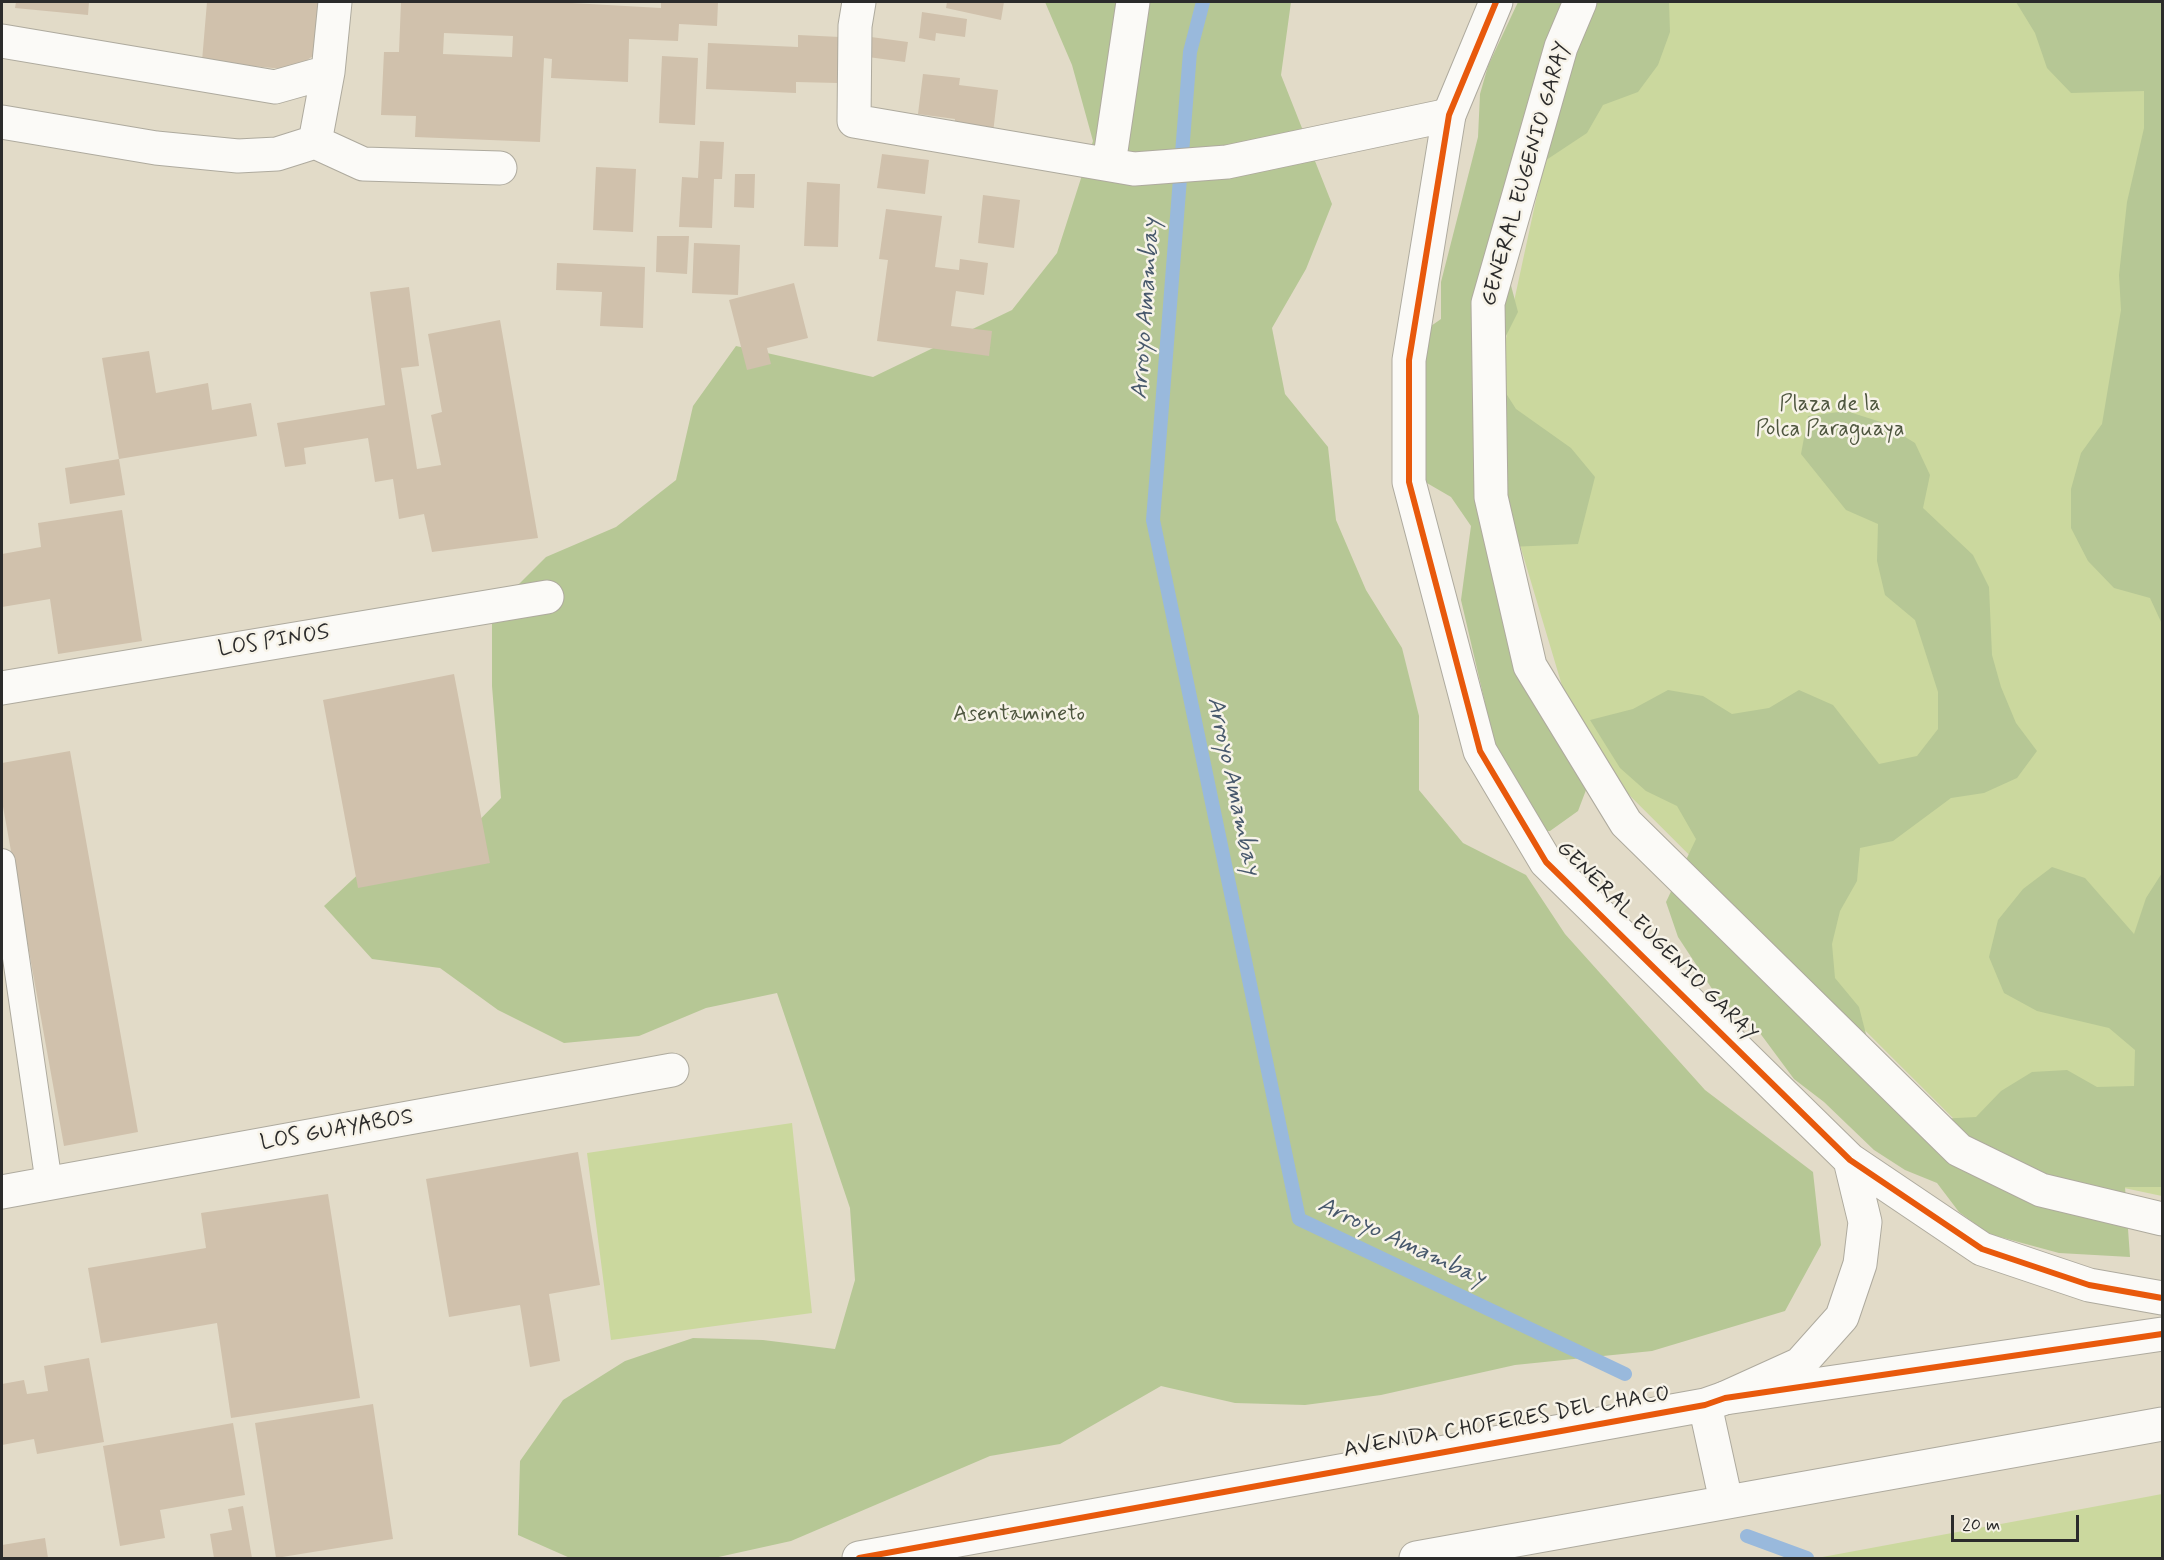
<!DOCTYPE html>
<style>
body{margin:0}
#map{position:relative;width:2164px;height:1560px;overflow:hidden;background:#e2dbc8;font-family:Mynerve,sans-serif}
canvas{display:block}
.frame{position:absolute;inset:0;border:3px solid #2b2b2b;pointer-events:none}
.scale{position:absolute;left:1951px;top:1515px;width:128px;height:27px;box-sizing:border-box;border:3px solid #2b2b2b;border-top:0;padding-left:8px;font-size:18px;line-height:21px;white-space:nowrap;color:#2b2b2b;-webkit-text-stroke:4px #f7f3e8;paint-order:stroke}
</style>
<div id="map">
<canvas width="2164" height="1560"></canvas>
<div class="frame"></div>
<div class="scale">20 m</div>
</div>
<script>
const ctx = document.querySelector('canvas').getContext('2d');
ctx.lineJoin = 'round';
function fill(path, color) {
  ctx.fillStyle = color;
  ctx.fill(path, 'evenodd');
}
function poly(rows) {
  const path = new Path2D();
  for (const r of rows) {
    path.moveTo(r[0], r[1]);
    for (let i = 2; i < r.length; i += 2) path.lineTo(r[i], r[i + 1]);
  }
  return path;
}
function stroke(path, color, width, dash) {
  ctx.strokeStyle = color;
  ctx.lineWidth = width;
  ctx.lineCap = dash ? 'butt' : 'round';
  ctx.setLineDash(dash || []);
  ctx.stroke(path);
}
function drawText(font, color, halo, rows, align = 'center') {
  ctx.font = font + ' Mynerve,sans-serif';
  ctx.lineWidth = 5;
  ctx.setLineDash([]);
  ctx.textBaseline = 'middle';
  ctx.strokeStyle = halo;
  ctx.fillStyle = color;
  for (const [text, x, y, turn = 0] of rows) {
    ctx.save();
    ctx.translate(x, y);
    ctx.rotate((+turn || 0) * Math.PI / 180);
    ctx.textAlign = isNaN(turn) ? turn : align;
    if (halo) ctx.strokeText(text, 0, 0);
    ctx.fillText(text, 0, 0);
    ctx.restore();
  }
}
fill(poly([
 [1583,2,2162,2,2162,1196,1996,1161,1580,746,1486,431,1574,24],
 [792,1123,812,1313,611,1340,587,1153],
 [2162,1494,2162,1558,1817,1558,2114,1503]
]), '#cbd89e');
fill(poly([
 [1045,2,1291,2,1281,75,1332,204,1306,269,1272,328,1285,394,1328,447,1336,520,1366,590,1402,648,1419,716,1419,790,1463,843,1526,875,1565,934,1705,1090,1813,1172,1821,1245,1785,1311,1652,1351,1515,1365,1381,1395,1305,1405,1235,1403,1161,1386,1060,1444,990,1456,791,1541,714,1558,570,1558,518,1535,520,1461,563,1400,625,1361,693,1338,763,1340,835,1349,855,1280,850,1208,777,993,706,1008,639,1036,564,1043,498,1010,440,968,372,959,324,906,379,855,450,850,501,798,492,686,492,611,546,557,616,527,676,480,693,406,736,346,873,377,1012,310,1057,253,1093,141,1072,65],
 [1518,2,1669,2,1670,32,1658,65,1638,92,1603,105,1587,133,1525,174,1508,274,1518,312,1503,342,1495,376,1516,409,1571,448,1595,477,1578,544,1509,547,1504,582,1591,777,1578,811,1550,831,1515,831,1485,786,1485,703,1461,600,1471,526,1451,497,1420,479,1398,446,1392,412,1411,340,1441,319,1441,282,1478,137,1480,94,1488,66],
 [2016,2,2162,2,2162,624,2150,598,2114,588,2088,561,2071,528,2071,489,2081,453,2102,424,2121,310,2119,275,2127,202,2144,128,2144,91,2071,93,2047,68,2035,33],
 [1846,411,1881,422,1915,443,1930,475,1923,508,1973,555,1989,587,1992,655,2001,687,2016,723,2037,751,2017,778,1984,793,1951,798,1893,841,1860,848,1857,881,1840,911,1832,944,1835,978,1859,1007,1877,1077,1938,1119,1976,1117,2001,1091,2032,1072,2067,1070,2097,1087,2134,1086,2135,1050,2109,1028,2037,1011,2004,993,1989,957,1998,920,2023,889,2052,867,2085,878,2134,934,2146,898,2162,873,2162,1187,2125,1187,2130,1257,2059,1253,1989,1234,1959,1212,1937,1183,1905,1170,1874,1150,1824,1102,1794,1079,1751,1021,1720,1001,1678,937,1666,902,1696,839,1677,806,1646,791,1620,768,1590,720,1633,709,1668,690,1703,696,1732,714,1769,708,1799,690,1833,705,1879,764,1917,756,1938,729,1938,692,1915,620,1885,595,1877,561,1878,524,1846,510,1801,454,1808,416]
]), '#b6c795');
stroke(poly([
 [1203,2,1190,52,1153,520,1299,1219,1625,1374],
 [1747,1536,1807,1558]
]), '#99b9dc', 14);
fill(poly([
 [16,2,89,2,88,15,15,8],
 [207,2,316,2,320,5,313,56,293,70,202,61],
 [401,2,554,2,661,8,661,2,718,2,717,26,679,24,678,41,629,39,628,82,551,78,552,59,544,58,540,142,415,137,416,116,381,115,384,52,399,52],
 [444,33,513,36,512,57,443,54],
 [947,2,1004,2,1001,20,946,8],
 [922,12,967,19,965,37,936,33,935,41,919,38],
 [798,35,840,37,838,83,796,82,796,93,706,89,708,43,798,47],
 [871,37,908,42,905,62,868,57],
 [662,56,698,58,695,125,659,123],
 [923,74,960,78,959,85,998,90,993,133,954,128,955,119,918,114],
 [700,141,724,142,722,179,714,179,712,228,679,227,682,177,698,178],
 [882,154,929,160,925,194,877,188],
 [596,167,636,169,633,232,593,230],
 [735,174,755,174,754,208,734,207],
 [807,182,840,184,838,247,804,246],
 [983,195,1020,200,1014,248,978,243],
 [886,209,942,216,935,267,959,270,960,259,988,263,984,295,956,291,951,326,992,331,989,356,877,341,888,260,879,259],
 [657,236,689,236,687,274,656,272],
 [694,243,740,245,738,295,692,293],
 [557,263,645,267,643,328,600,326,602,292,556,290],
 [794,283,808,338,767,348,771,364,747,370,729,300],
 [409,287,419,366,401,368,417,469,441,465,431,415,442,412,428,334,500,320,538,538,432,552,424,514,399,519,393,479,375,482,368,438,304,448,306,464,285,467,277,423,385,405,370,292],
 [149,351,156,393,208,383,212,410,251,403,257,436,119,459,125,495,70,504,65,468,119,459,102,358],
 [122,510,142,641,58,654,50,599,2,607,2,554,41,547,38,523],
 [454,674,490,863,358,888,323,700],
 [70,751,138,1132,64,1146,2,801,2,763],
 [578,1152,600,1285,549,1294,560,1361,530,1367,520,1305,449,1317,426,1179],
 [328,1194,360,1398,231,1418,217,1323,101,1343,88,1268,206,1248,201,1213],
 [89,1358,104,1442,37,1454,34,1439,2,1445,2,1384,24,1380,27,1394,48,1391,44,1366],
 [373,1404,393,1539,276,1558,255,1423],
 [233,1423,245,1495,160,1510,165,1538,120,1546,103,1446],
 [243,1506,252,1558,214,1558,210,1534,232,1530,228,1509],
 [45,1538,48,1558,2,1558,2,1545]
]), '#d0c1ac');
const service = poly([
 [2,862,49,1184]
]);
const minor = poly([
 [859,2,855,26,854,121,1134,169,1227,162,1449,115],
 [2,41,275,87,328,72],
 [2,122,156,148,238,156,277,154,315,142,328,72,335,2],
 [315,142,363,164,500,168],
 [1109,164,1133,2],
 [2,688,547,597],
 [2,1192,672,1070],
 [1705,1405,1726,1501],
 [859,1558,1705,1405,1725,1398,2162,1334],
 [1416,1558,2162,1424]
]);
const tertiary = poly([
 [1496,2,1449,115,1409,360,1409,482,1480,751,1546,862,1850,1160,1982,1249,2089,1285,2162,1298],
 [1580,2,1561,47,1488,303,1491,497,1530,666,1626,823,1959,1150,2041,1190,2162,1219],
 [1725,1398,1800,1364,1842,1317,1860,1264,1865,1222,1850,1160]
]);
stroke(service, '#aeaa9e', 28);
stroke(minor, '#aeaa9e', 35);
stroke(tertiary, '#aeaa9e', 35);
stroke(service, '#fbfaf7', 26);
stroke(minor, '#fbfaf7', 33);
stroke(tertiary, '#fbfaf7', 33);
stroke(poly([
 [1496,2,1449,115,1409,360,1409,482,1480,751,1546,862,1850,1160,1982,1249,2089,1285,2162,1298],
 [859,1558,1705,1405,1725,1398,2162,1334]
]), '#e8590c', 6);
drawText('22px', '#2b2b2b', '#f7f3e8', [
 ["GENERAL EUGENIO GARAY",1527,174,-74],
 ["LOS PINOS",274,642,-9],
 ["GENERAL EUGENIO GARAY",1656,942,45],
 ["LOS GUAYABOS",337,1131,-10],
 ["AVENIDA CHOFERES DEL CHACO",1507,1423,-10]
]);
drawText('22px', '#4e563f', '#f7f3e8', [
 ["Plaza de la",1830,405],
 ["Polca Paraguaya",1830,430],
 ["Asentamineto",1019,715]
]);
drawText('italic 24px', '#47586c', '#f7f3e8', [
 ["Arroyo Amambay",1147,309,-86],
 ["Arroyo Amambay",1232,786,78],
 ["Arroyo Amambay",1401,1243,25]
]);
</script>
